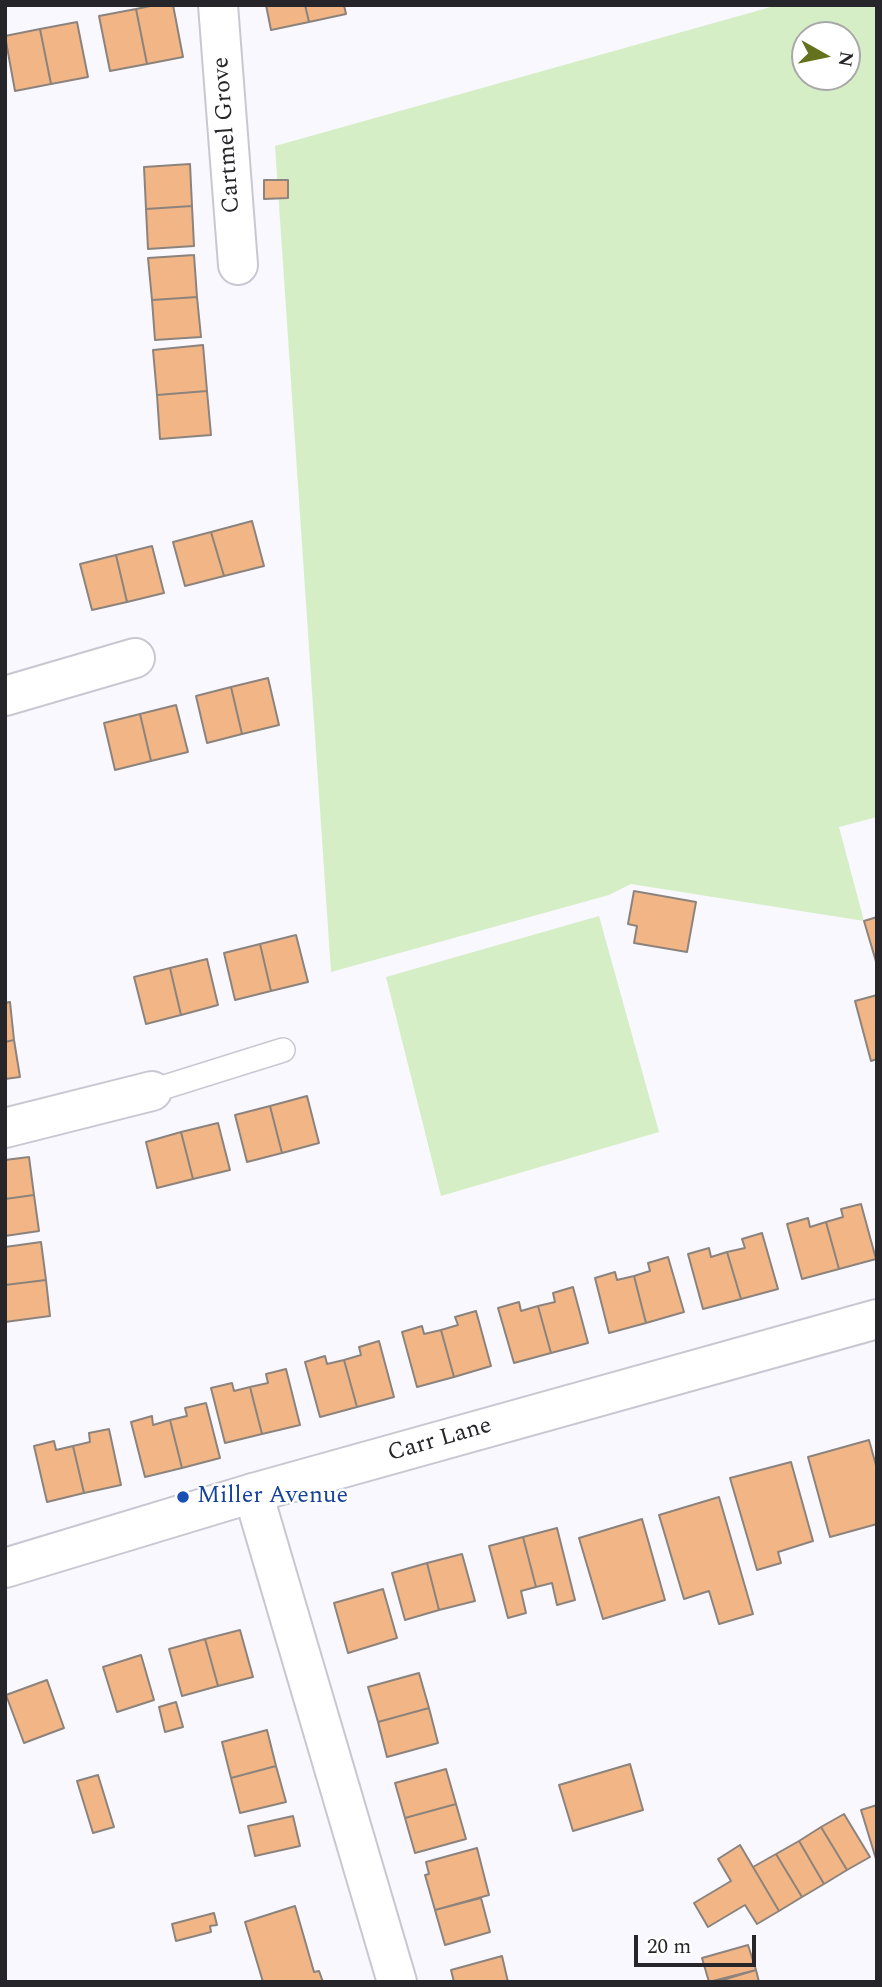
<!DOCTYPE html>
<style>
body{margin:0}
#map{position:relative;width:882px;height:1987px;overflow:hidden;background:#f9f8ff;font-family:Spectral,serif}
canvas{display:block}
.frame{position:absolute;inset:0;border:7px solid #262529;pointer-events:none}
.north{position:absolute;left:791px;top:21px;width:70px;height:70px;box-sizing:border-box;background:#fff;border:2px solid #a8a8a9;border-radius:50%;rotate:99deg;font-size:19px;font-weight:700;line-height:28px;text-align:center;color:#262529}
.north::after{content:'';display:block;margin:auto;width:24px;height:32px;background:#64721e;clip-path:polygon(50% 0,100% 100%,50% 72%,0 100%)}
.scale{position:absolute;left:634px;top:1935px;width:122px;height:32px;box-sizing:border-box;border:4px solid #262529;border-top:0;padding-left:9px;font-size:21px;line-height:24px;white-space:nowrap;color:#262529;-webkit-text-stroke:5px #fff;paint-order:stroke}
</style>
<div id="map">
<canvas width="882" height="1987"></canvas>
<div class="frame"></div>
<div class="north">N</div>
<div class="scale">20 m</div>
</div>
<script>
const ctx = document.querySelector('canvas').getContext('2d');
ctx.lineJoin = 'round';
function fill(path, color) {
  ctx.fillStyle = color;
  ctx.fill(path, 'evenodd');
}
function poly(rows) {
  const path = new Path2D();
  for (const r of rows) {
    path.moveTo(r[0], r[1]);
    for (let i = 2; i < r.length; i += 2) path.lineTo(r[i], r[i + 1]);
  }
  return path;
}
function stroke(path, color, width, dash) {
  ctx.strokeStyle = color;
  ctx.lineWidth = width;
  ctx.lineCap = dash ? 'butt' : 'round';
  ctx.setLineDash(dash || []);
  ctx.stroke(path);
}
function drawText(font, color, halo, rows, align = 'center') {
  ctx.font = font + ' Spectral,serif';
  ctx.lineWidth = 5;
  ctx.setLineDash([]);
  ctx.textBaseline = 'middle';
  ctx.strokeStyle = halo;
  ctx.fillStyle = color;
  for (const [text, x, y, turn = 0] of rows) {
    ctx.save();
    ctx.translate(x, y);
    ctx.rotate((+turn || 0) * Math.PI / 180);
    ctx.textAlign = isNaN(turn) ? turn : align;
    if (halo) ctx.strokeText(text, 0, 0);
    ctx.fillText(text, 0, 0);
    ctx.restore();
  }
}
fill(poly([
 [778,5,877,5,877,817,839,827,864,921,631,884,609,895,331,972,275,146],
 [805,35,847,35,847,77,805,77],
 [599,916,659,1132,441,1196,386,977]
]), '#d5eec6');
const building = poly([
 [155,5,173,5,183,57,147,64,136,9,155,5],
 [266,5,305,5,309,22,271,30,266,5],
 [305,5,344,5,346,14,309,22,305,5],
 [136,9,147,64,110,71,99,16,136,9],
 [77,22,88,77,51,84,40,29,77,22],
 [40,29,51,84,15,91,5,36,40,29],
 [190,164,192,206,146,209,144,167,190,164],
 [264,180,288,180,288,198,264,199,264,180],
 [192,206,194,246,148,249,146,209,192,206],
 [194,255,197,297,152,300,148,258,194,255],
 [197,297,201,337,155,340,152,300,197,297],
 [203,345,207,391,157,395,153,350,203,345],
 [207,391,211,435,160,439,157,395,207,391],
 [252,521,264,566,224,576,211,532,252,521],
 [211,532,224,576,185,586,173,542,211,532],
 [152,546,164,593,127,602,116,555,152,546],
 [116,555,127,602,92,610,80,564,116,555],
 [268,678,279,725,242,734,231,687,268,678],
 [231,687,242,734,207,743,196,696,231,687],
 [176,705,188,752,151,761,140,714,176,705],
 [140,714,151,761,115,770,104,723,140,714],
 [634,891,696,902,687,952,634,943,637,926,628,924,634,891],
 [877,917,877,965,864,921,877,917],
 [296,935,308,982,271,991,260,944,296,935],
 [260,944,271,991,235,1000,224,953,260,944],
 [207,959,218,1005,181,1015,170,968,207,959],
 [170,968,181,1015,146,1024,134,977,170,968],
 [877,995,877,1059,871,1061,855,1001,877,995],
 [10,1002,14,1040,5,1042,5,1003,10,1002],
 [14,1040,20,1077,5,1079,5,1042,14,1040],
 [307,1096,319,1143,282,1153,270,1106,307,1096],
 [270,1106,282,1153,247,1162,235,1115,270,1106],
 [218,1123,230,1170,193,1179,181,1132,218,1123],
 [181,1132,193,1179,157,1188,146,1142,181,1132],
 [29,1157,34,1195,5,1199,5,1160,29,1157],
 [34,1195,39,1231,5,1236,5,1199,34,1195],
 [861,1204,876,1259,839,1269,826,1222,843,1217,841,1209,861,1204],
 [808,1218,810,1227,826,1222,839,1269,802,1279,787,1224,808,1218],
 [762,1233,778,1289,741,1299,727,1252,745,1248,742,1239,762,1233],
 [41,1242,46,1280,5,1285,5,1247,41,1242],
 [709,1248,711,1257,727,1252,741,1299,703,1309,688,1254,709,1248],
 [668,1257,684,1312,646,1323,634,1276,650,1271,648,1263,668,1257],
 [615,1272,617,1280,634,1276,646,1323,609,1333,595,1278,615,1272],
 [46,1280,50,1316,5,1322,5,1285,46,1280],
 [573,1287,588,1343,551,1353,538,1306,555,1302,553,1293,573,1287],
 [519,1302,521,1311,538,1306,551,1353,514,1363,498,1308,519,1302],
 [476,1311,491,1366,454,1377,441,1330,458,1325,455,1317,476,1311],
 [422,1326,424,1334,441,1330,454,1377,417,1387,402,1332,422,1326],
 [379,1341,394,1397,357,1407,344,1360,361,1355,359,1347,379,1341],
 [325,1356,327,1364,344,1360,357,1407,320,1417,305,1362,325,1356],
 [286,1369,300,1425,262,1434,250,1387,268,1383,266,1374,286,1369],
 [232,1383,234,1391,250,1387,262,1434,225,1443,211,1388,232,1383],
 [206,1403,220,1458,182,1468,170,1420,187,1416,185,1408,206,1403],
 [152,1416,153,1425,170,1420,182,1468,145,1477,131,1422,152,1416],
 [109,1429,121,1485,84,1493,73,1446,90,1442,89,1433,109,1429],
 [869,1440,877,1469,877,1524,830,1537,808,1457,869,1440],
 [54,1441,56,1450,73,1446,84,1493,47,1502,34,1446,54,1441],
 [791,1462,813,1541,778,1552,781,1563,757,1570,730,1478,791,1462],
 [719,1497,753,1614,719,1624,709,1591,684,1599,659,1515,719,1497],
 [642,1519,665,1600,603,1619,579,1538,642,1519],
 [557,1528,575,1600,557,1605,552,1583,536,1587,523,1537,557,1528],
 [523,1537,536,1587,521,1591,526,1613,508,1618,489,1546,523,1537],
 [462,1554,475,1601,439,1610,427,1563,462,1554],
 [427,1563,439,1610,405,1620,392,1573,427,1563],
 [383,1589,397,1638,348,1653,334,1603,383,1589],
 [240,1630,253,1677,218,1686,205,1639,240,1630],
 [205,1639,218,1686,182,1696,169,1649,205,1639],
 [141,1655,154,1700,117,1712,103,1667,141,1655],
 [419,1673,429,1708,378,1722,368,1687,419,1673],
 [47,1680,64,1728,24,1743,6,1695,47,1680],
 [176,1702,183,1727,165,1732,159,1707,176,1702],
 [429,1708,438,1743,387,1757,378,1722,429,1708],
 [267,1730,276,1766,231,1778,222,1742,267,1730],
 [630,1764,643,1810,573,1831,559,1785,630,1764],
 [276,1766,286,1802,240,1813,231,1778,276,1766],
 [446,1769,456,1804,405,1818,395,1783,446,1769],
 [98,1775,114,1827,93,1833,77,1781,98,1775],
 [456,1804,466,1839,415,1853,405,1818,456,1804],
 [877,1805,877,1858,876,1859,861,1810,877,1805],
 [844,1814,870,1857,847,1870,821,1827,844,1814],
 [293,1816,300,1846,255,1856,248,1826,293,1816],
 [821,1827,847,1870,824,1884,799,1841,821,1827],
 [799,1841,824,1884,802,1897,776,1854,799,1841],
 [740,1845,779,1911,757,1924,745,1905,708,1927,694,1903,731,1881,718,1859,740,1845],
 [477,1848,489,1895,435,1910,425,1875,429,1874,426,1862,477,1848],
 [776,1854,802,1897,779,1911,753,1867,776,1854],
 [481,1898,490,1932,445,1945,435,1910,481,1898],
 [295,1906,314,1972,319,1971,323,1982,263,1982,245,1922,295,1906],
 [214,1913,217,1925,210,1926,211,1932,176,1941,172,1924,214,1913],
 [748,1945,756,1970,709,1982,702,1958,748,1945],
 [502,1956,508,1982,454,1982,451,1970,502,1956],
 [756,1970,759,1982,716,1982,756,1970]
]);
fill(building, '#f2b686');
stroke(building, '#8c837d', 2);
const lane = poly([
 [152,1091,283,1050]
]);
const street = poly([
 [218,5,238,265],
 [5,696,135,658],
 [5,1128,152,1091],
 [253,1493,397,1982]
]);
const secondary = poly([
 [5,1568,253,1493,877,1319]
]);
stroke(lane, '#c8c8d2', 26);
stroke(street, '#c8c8d2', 42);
stroke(secondary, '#c8c8d2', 42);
stroke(lane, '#fff', 23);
stroke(street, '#fff', 38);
stroke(secondary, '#fff', 38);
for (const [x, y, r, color] of [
 [183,1497,7,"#1a4fb4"]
]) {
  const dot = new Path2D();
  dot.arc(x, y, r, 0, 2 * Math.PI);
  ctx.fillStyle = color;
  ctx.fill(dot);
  stroke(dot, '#fff', 2.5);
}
drawText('24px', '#262529', '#fff', [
 ["Cartmel Grove",228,135,-94],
 ["Carr Lane",440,1441,-16]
]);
drawText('24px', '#164399', '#fff', [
 ["Miller Avenue",197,1497]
], 'left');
</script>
